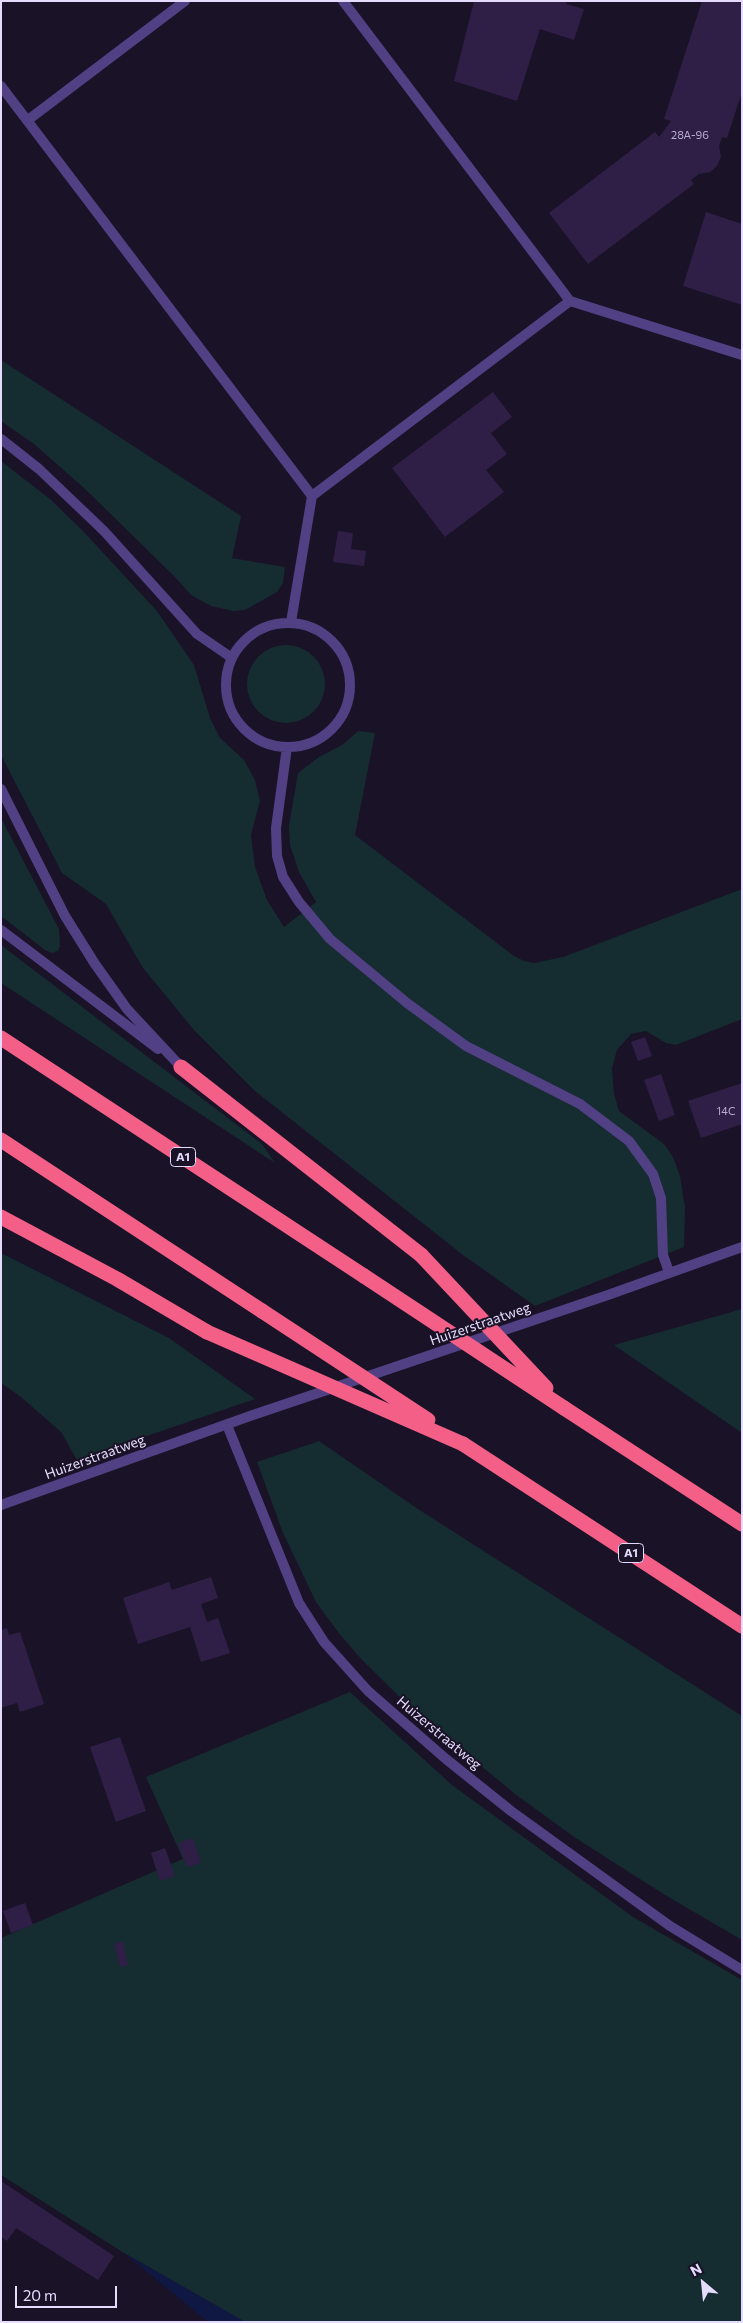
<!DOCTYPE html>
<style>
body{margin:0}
#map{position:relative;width:743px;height:2323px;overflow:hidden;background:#1a1227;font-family:Commissioner,sans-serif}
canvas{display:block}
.frame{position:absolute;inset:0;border:2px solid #e5dbfc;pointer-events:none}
.north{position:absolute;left:678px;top:2258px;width:50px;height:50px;-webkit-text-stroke:4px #1a1227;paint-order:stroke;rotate:332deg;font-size:14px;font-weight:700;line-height:20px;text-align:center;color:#e5dbfc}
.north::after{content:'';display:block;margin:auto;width:18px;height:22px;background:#e5dbfc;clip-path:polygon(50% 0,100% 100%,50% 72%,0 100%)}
.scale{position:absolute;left:15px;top:2286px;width:102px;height:22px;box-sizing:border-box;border:2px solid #e5dbfc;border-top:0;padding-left:6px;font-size:15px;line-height:18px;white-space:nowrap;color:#e5dbfc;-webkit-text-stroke:4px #1a1227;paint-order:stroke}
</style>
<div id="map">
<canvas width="743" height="2323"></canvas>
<div class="frame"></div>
<div class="north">N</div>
<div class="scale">20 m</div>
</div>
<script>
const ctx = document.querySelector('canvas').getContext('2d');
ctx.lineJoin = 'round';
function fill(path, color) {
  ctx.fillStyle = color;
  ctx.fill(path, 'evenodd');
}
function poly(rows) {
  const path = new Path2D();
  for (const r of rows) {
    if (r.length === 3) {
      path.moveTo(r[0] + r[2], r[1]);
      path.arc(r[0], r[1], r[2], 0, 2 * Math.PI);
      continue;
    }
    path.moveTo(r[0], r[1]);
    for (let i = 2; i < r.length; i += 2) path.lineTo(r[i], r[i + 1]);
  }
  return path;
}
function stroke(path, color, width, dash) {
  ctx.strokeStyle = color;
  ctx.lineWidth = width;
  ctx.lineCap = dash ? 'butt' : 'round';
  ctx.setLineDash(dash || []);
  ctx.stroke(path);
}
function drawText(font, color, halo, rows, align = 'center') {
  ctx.font = font + ' Commissioner,sans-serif';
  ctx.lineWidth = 4;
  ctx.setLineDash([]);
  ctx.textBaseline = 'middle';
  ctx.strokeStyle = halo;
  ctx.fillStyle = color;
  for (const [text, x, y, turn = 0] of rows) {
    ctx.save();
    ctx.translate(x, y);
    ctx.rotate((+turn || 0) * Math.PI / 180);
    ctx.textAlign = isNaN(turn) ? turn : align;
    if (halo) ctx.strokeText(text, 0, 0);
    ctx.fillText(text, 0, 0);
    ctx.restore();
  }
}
fill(poly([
 [1,360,241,516,232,558,285,567,283,583,277,592,245,610,233,611,211,606,191,595,175,577,84,488,34,444,1,421],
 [1,461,50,499,82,530,157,611,194,665,210,718,220,738,244,760,255,780,260,801,251,835,255,867,267,900,284,927,316,902,299,872,290,845,289,826,298,773,319,757,342,745,358,731,375,733,355,835,514,956,524,961,534,963,563,957,742,889,742,1019,676,1045,666,1043,646,1031,631,1034,617,1050,612,1069,614,1094,619,1111,664,1144,673,1157,680,1176,685,1208,684,1247,535,1306,463,1255,255,1091,194,1030,143,968,106,904,62,873,1,755],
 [286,684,39],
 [1,818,59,929,60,946,58,951,52,953,45,950,1,916],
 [1,945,262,1144,275,1163,1,983],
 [1,1253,169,1338,255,1399,77,1460,61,1432,21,1397,1,1383],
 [742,1309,742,1433,614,1345,735,1311],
 [319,1441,418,1509,742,1716,742,1940,665,1895,574,1837,515,1794,410,1707,362,1660,338,1632,316,1602,283,1533,257,1462],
 [350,1692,452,1785,633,1917,742,1980,742,2322,245,2322,124,2253,1,2175,1,1938,183,1859,146,1777]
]), '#152c31');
fill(poly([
 [124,2253,245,2322,208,2322]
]), '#0f1743');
fill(poly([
 [474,1,567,1,566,4,584,9,574,40,540,29,517,101,454,81],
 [702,1,735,1,742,3,742,92,727,138,722,137,719,146,721,157,717,166,710,172,699,174,691,180,694,184,588,264,549,213,655,132,659,137,671,121,664,119],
 [706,212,742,224,742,305,683,286],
 [493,392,512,417,491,433,507,454,486,470,504,492,445,537,392,468],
 [338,531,353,533,351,549,366,551,364,566,333,562],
 [645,1037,652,1056,638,1061,631,1042],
 [661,1074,675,1115,659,1121,644,1080],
 [742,1083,742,1124,701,1138,688,1101],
 [211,1577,218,1598,201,1604,207,1622,218,1618,230,1653,201,1662,190,1627,138,1644,123,1598,169,1582,172,1590],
 [7,1628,9,1635,20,1632,44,1704,20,1712,17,1703,1,1708,1,1630],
 [120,1737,146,1811,116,1822,90,1747],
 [193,1838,201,1863,187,1867,178,1843],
 [165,1848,175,1876,160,1881,151,1853],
 [25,1903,33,1925,11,1933,3,1911],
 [123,1941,128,1965,120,1967,114,1944],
 [1,2181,114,2256,98,2280,16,2228,7,2241,1,2237]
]), '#2f1f47');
stroke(poly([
 [1,86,312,496,570,301,343,1],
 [28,120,185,1],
 [570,301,742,355],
 [1,439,39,469,104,531,197,634,232,658],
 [291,622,312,496],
 [288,685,62],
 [287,747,276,828,277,856,283,877,299,902,330,939,407,1003,466,1046,580,1104,629,1141,653,1174,661,1198,663,1255,669,1272],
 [1,789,65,916,95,964,127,1009,181,1067],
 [1,930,158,1049]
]), '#514083', 10);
stroke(poly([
 [227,1425,299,1603,324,1642,368,1691,446,1759,511,1811,670,1926,742,1970]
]), '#514083', 10);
stroke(poly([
 [1,1505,250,1416,608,1295,742,1247]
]), '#514083', 10);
stroke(poly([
 [1,1038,364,1276],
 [181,1067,421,1255],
 [1,1140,262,1311],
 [1,1217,117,1279,207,1332],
 [564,1408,742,1524],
 [463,1444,742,1626]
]), '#f35f87', 15);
stroke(poly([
 [421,1255,546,1388],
 [364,1276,564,1408],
 [262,1311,428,1420],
 [207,1332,463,1444]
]), '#f35f87', 15);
drawText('11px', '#b8accf', null, [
 ["28A-96",690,135],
 ["14C",726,1111]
]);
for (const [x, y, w] of [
 [183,1157,25],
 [631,1553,25]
]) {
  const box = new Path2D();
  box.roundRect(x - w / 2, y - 9.5, w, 19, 4);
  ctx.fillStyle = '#1a1227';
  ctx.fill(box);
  stroke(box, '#e5dbfc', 1);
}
drawText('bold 12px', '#e5dbfc', null, [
 ["A1",183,1157],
 ["A1",631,1553]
]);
drawText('14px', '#e5dbfc', '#1a1227', [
 ["Huizerstraatweg",480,1324,-19],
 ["Huizerstraatweg",95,1457,-20],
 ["Huizerstraatweg",439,1733,40]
]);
</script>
